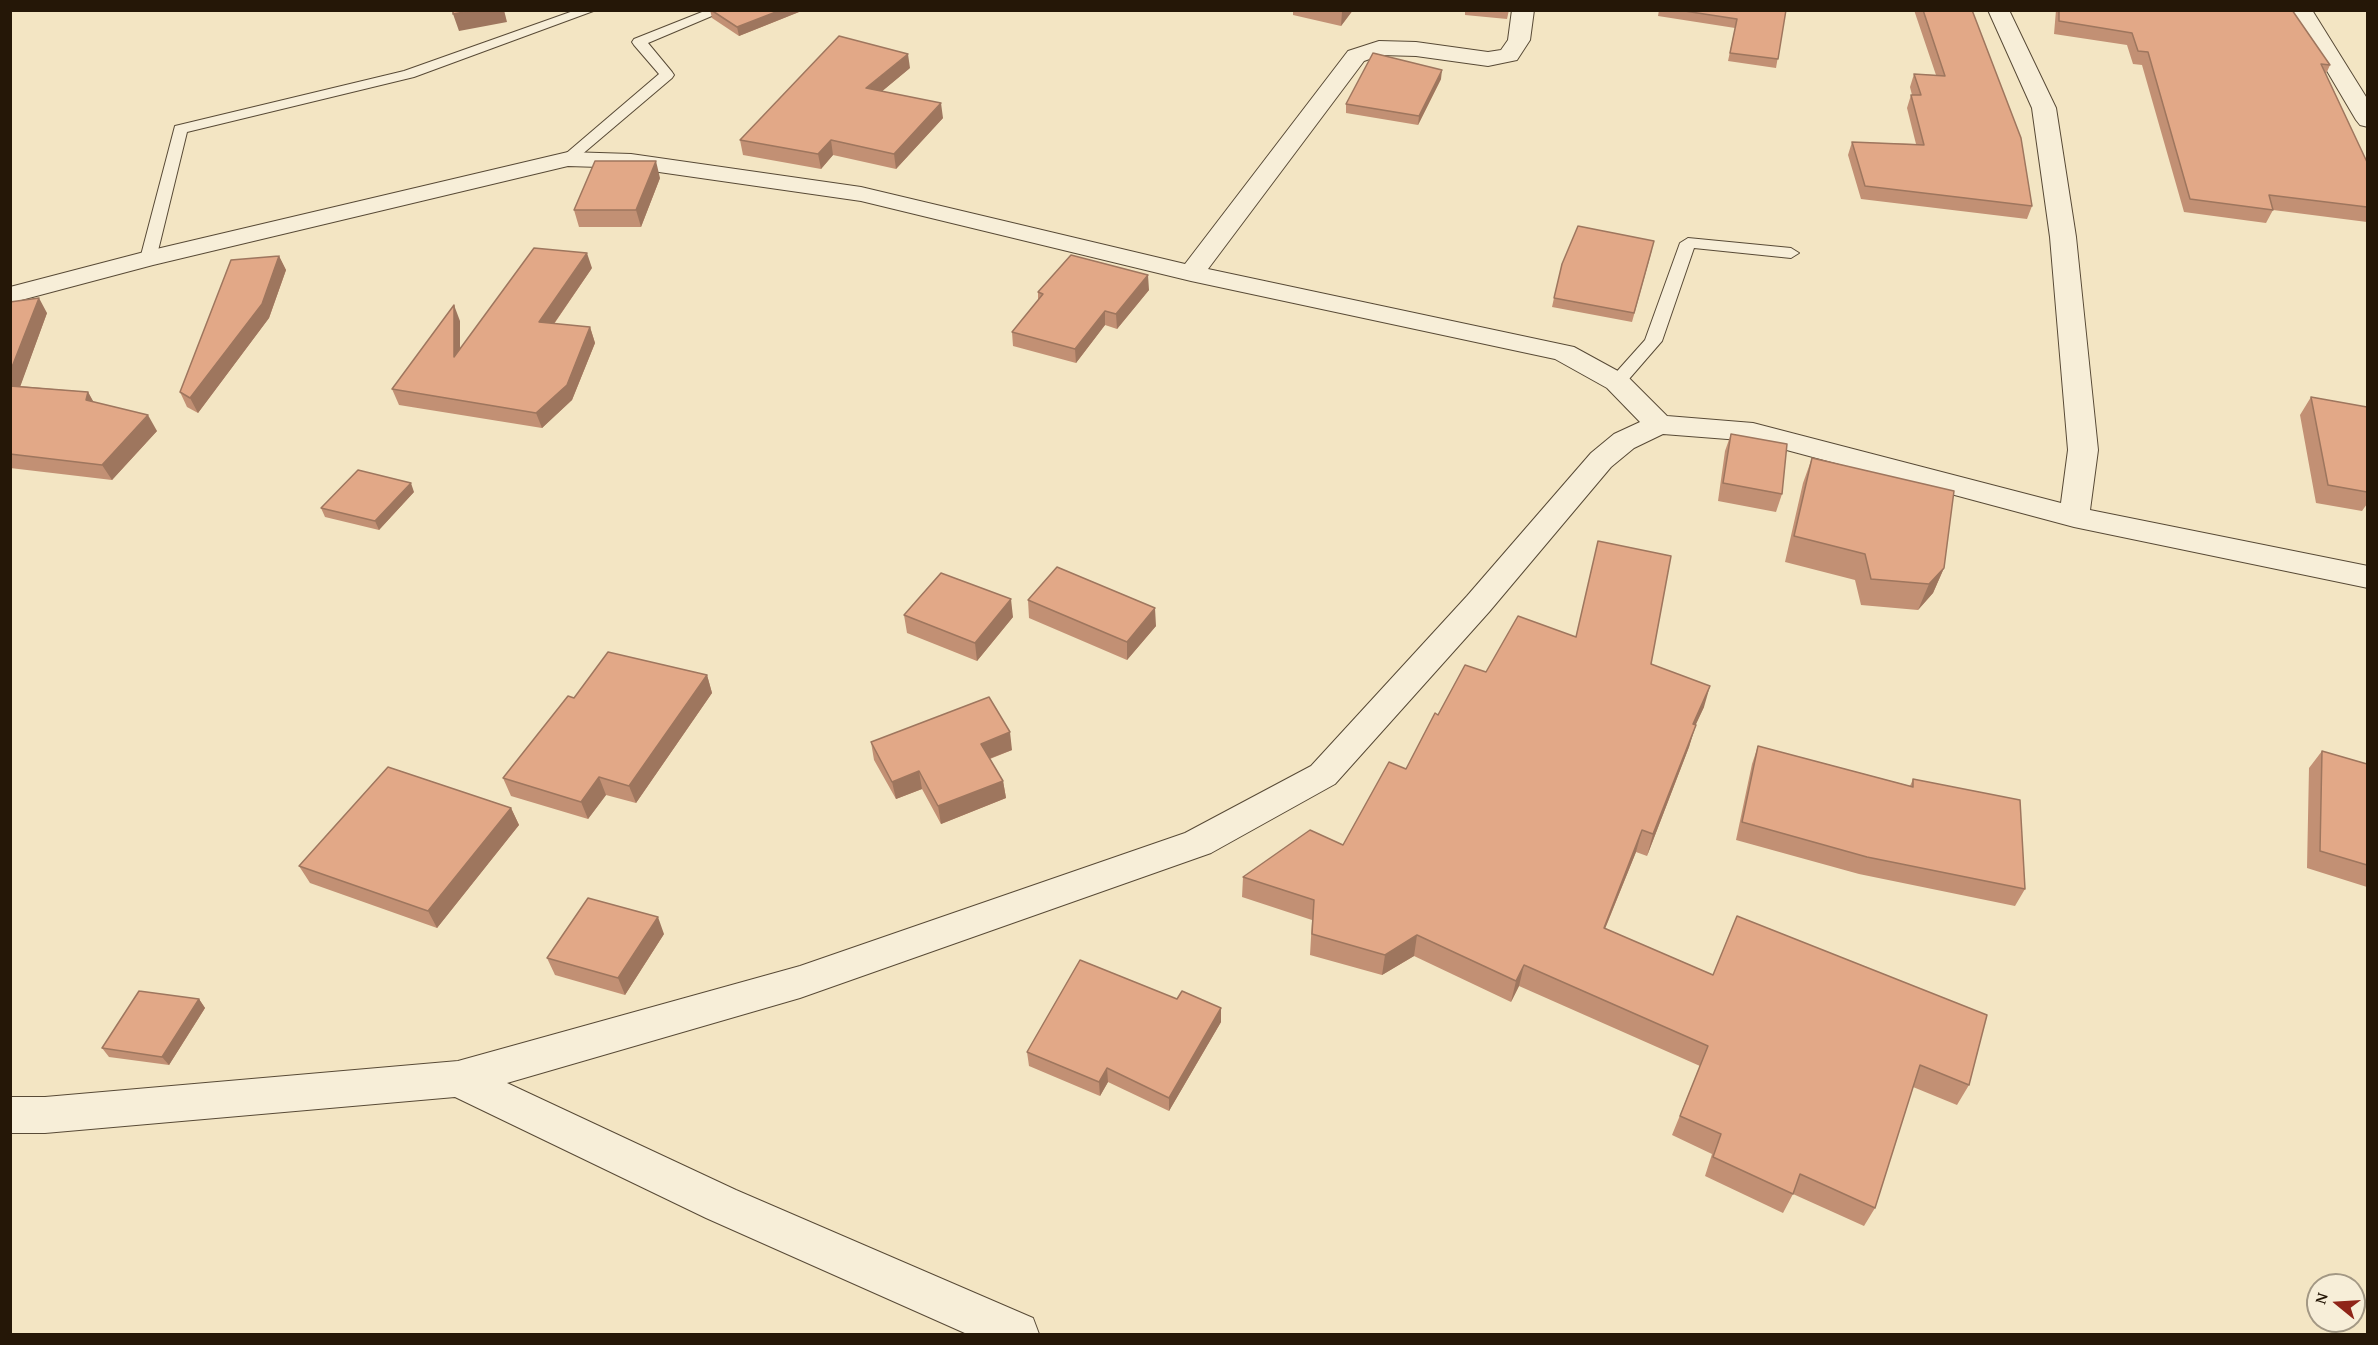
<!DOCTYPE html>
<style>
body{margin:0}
#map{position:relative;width:2378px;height:1345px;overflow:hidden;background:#f3e5c3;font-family:"Gentium Book Plus",serif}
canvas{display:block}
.frame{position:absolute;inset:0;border:12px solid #251707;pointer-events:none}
.north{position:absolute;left:2306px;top:1273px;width:60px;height:60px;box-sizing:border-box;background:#f7eed8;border:2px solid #a39884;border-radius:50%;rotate:288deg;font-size:16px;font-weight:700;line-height:24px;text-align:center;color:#251707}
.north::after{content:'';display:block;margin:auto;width:21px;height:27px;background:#8f2418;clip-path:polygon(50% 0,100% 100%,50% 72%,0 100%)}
</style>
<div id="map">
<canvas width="2378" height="1345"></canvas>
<div class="frame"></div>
<div class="north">N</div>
</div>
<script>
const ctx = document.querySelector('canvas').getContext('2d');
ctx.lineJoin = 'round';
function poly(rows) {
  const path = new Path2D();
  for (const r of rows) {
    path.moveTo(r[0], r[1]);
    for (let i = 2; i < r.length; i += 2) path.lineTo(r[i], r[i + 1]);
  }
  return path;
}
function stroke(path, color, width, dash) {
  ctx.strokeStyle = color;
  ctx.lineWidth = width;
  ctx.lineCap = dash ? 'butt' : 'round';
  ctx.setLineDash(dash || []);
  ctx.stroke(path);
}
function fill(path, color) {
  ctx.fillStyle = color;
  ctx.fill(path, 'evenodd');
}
const lane = poly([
 [576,10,596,10,414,77,187,132,156,259,148,264,140,259,175,126,404,71,576,10],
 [707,10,726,10,648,43,672,72,674,75,672,78,573,162,563,162,560,159,563,156,659,74,634,45,632,42,634,39,707,10],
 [1688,238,1791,248,1799,253,1791,258,1694,248,1662,341,1623,386,1611,386,1608,382,1611,378,1645,340,1680,243,1688,238]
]);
const street = poly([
 [1512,10,1534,10,1530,40,1517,60,1488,66,1416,56,1381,55,1364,61,1208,269,1574,347,1627,376,1667,416,1753,423,2061,503,2068,450,2050,237,2032,108,1988,10,2009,10,2056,108,2076,237,2098,450,2090,510,2368,566,2368,588,2074,527,1753,441,1663,434,1634,448,1611,467,1489,612,1335,784,1211,853,800,998,507,1083,736,1190,1033,1318,1039,1334,967,1334,706,1218,455,1097,45,1133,10,1133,10,1097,45,1097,458,1061,800,966,1185,833,1311,766,1467,596,1591,453,1614,434,1640,422,1607,388,1555,359,1191,281,861,201,631,168,568,166,153,265,10,303,10,287,148,251,568,152,631,154,861,187,1185,264,1348,51,1379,41,1416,42,1488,52,1501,50,1508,40,1512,10],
 [2291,10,2312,10,2368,100,2368,127,2360,125,2356,120,2291,10]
]);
stroke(lane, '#584a36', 2);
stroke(street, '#584a36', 2);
fill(lane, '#f7eed8');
fill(street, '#f7eed8');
fill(poly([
 [710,10,804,10,739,36,712,18],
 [1293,10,1353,10,1341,26,1293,15],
 [1465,10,1509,10,1507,19,1465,15],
 [1659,10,1786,10,1776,68,1728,61,1735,28,1658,16],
 [1914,10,1972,10,2032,206,2027,219,1861,199,1848,155,1852,142,1916,144,1907,108,1911,95,1912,95,1910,87,1914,74,1936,75],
 [2056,10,2292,10,2330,65,2326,74,2367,162,2367,222,2273,210,2266,223,2184,212,2142,65,2133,64,2127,45,2054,34],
 [910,68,882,91,943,118,896,169,833,155,821,169,743,155,740,140],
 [1441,79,1418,125,1346,113,1346,104],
 [660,178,641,227,579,227,574,210],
 [1652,250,1632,322,1552,307,1554,298],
 [279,256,286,270,269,318,198,413,187,407,180,392],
 [592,268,554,324,590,327,595,343,572,400,542,428,399,405,392,389,460,321,460,349],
 [1149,290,1117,329,1105,325,1076,363,1013,346,1012,332,1038,300,1038,292],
 [10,302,47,313,20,386,88,392,93,402,157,431,112,480,10,468],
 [2311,397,2367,407,2367,505,2367,504,2362,511,2316,503,2300,415],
 [1731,434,1782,494,1776,512,1718,501,1725,451],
 [1812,458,1944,568,1933,593,1918,610,1861,605,1855,580,1785,562,1803,483],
 [414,492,379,530,325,517,321,508],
 [1028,600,1156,626,1127,660,1029,618],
 [904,615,1013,617,977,661,907,633],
 [1651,664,1704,707,1695,725,1689,747,1647,856,1636,852,1605,929,1969,1085,1957,1105,1913,1087,1875,1208,1864,1226,1793,1194,1783,1213,1705,1176,1712,1154,1672,1135,1700,1066,1519,986,1511,1002,1414,956,1382,975,1310,955,1312,920,1242,897,1243,877,1343,845,1406,769,1438,715,1486,672],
 [707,675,712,693,636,803,606,795,588,819,511,796,503,778,574,698],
 [871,742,1012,750,990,759,1003,781,1006,798,941,824,922,789,896,799,874,760],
 [1758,746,1910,786,1913,779,2025,889,2015,906,1859,874,1736,840,1752,764],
 [2322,751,2367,764,2367,887,2307,868,2309,768],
 [511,808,519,825,437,928,310,883,299,866],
 [664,934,625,995,555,975,547,958],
 [199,999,205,1008,169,1065,109,1057,102,1048],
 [1221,1022,1169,1111,1108,1082,1100,1096,1029,1066,1027,1052]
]), '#c29074');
fill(poly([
 [476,10,504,10,507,22,459,31,453,14],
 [781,10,804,10,739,36,737,27],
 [1343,10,1353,10,1341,26,1342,12],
 [908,54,910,68,868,103,866,88],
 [1442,70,1441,79,1418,125,1419,116],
 [941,103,943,118,896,169,894,154],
 [831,140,833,155,821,169,818,154],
 [656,161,660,178,641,227,636,210],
 [587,253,592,268,544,338,539,322],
 [279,256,286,270,269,318,198,413,190,398],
 [1148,275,1149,290,1117,329,1116,314],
 [39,298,47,313,15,401,10,393,10,372],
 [454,305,460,321,460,372,454,357],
 [1105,311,1105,325,1076,363,1075,349],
 [590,327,595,343,572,400,542,428,536,413],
 [88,392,97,408,86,400],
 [148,415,157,431,112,480,102,465],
 [411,483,414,492,379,530,375,521],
 [1944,568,1933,593,1918,610,1929,584],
 [1011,599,1013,617,977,661,975,643],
 [1155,608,1156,626,1127,660,1127,642],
 [707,675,712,693,636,803,629,786],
 [1710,686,1704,707,1686,746,1693,724],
 [1696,725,1689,747,1647,856,1653,834],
 [1010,732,1012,750,983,761,981,744],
 [919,771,922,789,896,799,892,782],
 [599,777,606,795,588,819,581,802],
 [1003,781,1006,798,941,824,938,806],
 [511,808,519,825,437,928,428,911],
 [1642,830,1636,852,1597,948,1604,928],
 [658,917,664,934,625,995,618,978],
 [1417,935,1414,956,1382,975,1385,955],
 [1524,965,1519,986,1511,1002,1516,981],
 [199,999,205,1008,169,1065,162,1057],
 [1221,1008,1221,1022,1169,1111,1169,1098],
 [1107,1068,1108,1082,1100,1096,1099,1082]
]), '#9e765e');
const building = poly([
 [453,10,476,10,453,14,453,10],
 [711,10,781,10,737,27,711,10],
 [1678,10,1786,10,1778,59,1730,53,1737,19,1678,10],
 [1923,10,1972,10,2021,138,2032,206,1865,186,1852,142,1924,145,1911,95,1921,95,1914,74,1945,76,1923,10],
 [2059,10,2292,10,2330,65,2321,64,2367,162,2367,207,2269,195,2273,210,2190,199,2148,52,2138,51,2132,33,2059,21,2059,10],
 [839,36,908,54,866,88,941,103,894,154,831,140,818,154,740,140,839,36],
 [1373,53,1442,70,1419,116,1346,104,1373,53],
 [595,161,656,161,636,210,574,210,595,161],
 [1578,226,1654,241,1634,313,1554,298,1562,264,1578,226],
 [534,248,587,253,539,322,590,327,567,385,536,413,392,389,454,305,454,357,534,248],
 [1071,255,1148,275,1116,314,1105,311,1075,349,1012,332,1043,294,1038,292,1071,255],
 [279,256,262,304,190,398,180,392,231,260,279,256],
 [39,298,10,372,10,302,39,298],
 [10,386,88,392,86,400,148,415,102,465,10,454,10,386],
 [2311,397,2367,407,2367,492,2328,485,2311,397],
 [1731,434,1787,444,1782,494,1723,483,1731,434],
 [1812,458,1954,491,1944,568,1929,584,1871,579,1865,554,1794,536,1812,458],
 [358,470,411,483,375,521,321,508,358,470],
 [1598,541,1671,556,1651,664,1710,686,1693,724,1696,725,1653,834,1642,830,1604,928,1713,975,1737,916,1987,1015,1969,1085,1920,1065,1875,1208,1800,1174,1793,1194,1713,1157,1721,1134,1680,1116,1708,1046,1524,965,1516,981,1417,935,1385,955,1312,934,1314,900,1243,877,1310,830,1343,845,1389,762,1406,769,1435,713,1438,715,1465,665,1486,672,1518,616,1576,637,1598,541],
 [1057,567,1155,608,1127,642,1028,600,1057,567],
 [941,573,1011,599,975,643,904,615,941,573],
 [608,652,707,675,629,786,599,777,581,802,503,778,568,696,574,698,608,652],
 [989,697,1010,732,981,744,1003,781,938,806,919,771,892,782,871,742,989,697],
 [1758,746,1913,787,1913,779,2020,800,2025,889,1867,857,1742,822,1758,746],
 [2322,751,2367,764,2367,865,2320,851,2322,751],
 [388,767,511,808,428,911,299,866,388,767],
 [588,898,658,917,618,978,547,958,588,898],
 [1080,960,1177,999,1182,991,1221,1008,1169,1098,1107,1068,1099,1082,1027,1052,1080,960],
 [139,991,199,999,162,1057,102,1048,139,991]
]);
fill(building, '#e2a887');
stroke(building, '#9e765e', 1.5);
</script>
